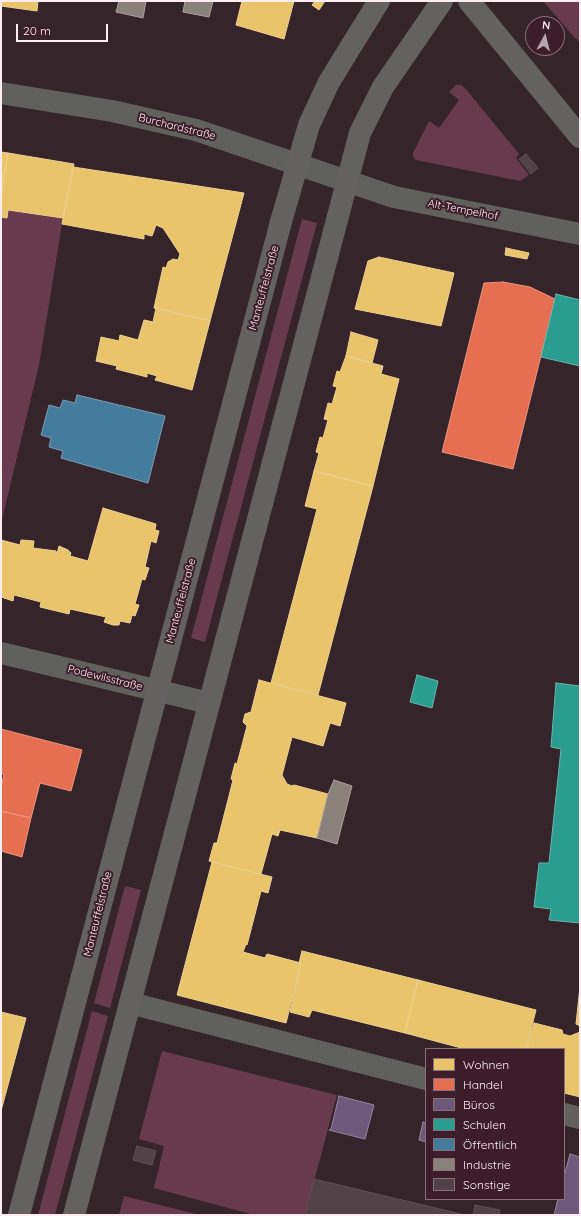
<!DOCTYPE html>
<meta charset="utf-8">
<style>
body{margin:0}
#map{position:relative;width:581px;height:1216px;overflow:hidden;background:#35252b;font-family:Quicksand,sans-serif}
canvas{display:block}
.frame{position:absolute;inset:0;border:2px solid #fdecf2;pointer-events:none}
.legend{position:absolute;left:425px;top:1048px;width:140px;height:152px;box-sizing:border-box;background:#3c1e2a;border:1px solid #89707a;margin:0;padding:5px 7px;list-style:none;font-size:12px;color:#fdecf2}
.legend li{display:flex;align-items:center;gap:8px;height:20px}
.legend b{width:20px;border:1px solid #89707a}
.north{position:absolute;left:525px;top:16px;width:40px;height:40px;box-sizing:border-box;background:#3c1e2a;border:1px solid #89707a;border-radius:50%;rotate:7deg;font-size:11px;font-weight:700;line-height:16px;text-align:center;color:#fdecf2}
.north::after{content:'';display:block;margin:auto;width:14px;height:18px;background:#b7a6ac;clip-path:polygon(50% 0,100% 100%,50% 72%,0 100%)}
.scale{position:absolute;left:16px;top:24px;width:92px;height:18px;box-sizing:border-box;border:2px solid #fdecf2;border-top:0;padding-left:5px;font-size:12px;line-height:14px;white-space:nowrap;color:#fdecf2;-webkit-text-stroke:3px #3c1e2a;paint-order:stroke}
</style>
<div id="map">
<canvas width="581" height="1216"></canvas>
<div class="frame"></div>
<ul class="legend">
<li><b style="height:11px;background:#e9c46a"></b>Wohnen</li>
<li><b style="height:11px;background:#e76f51"></b>Handel</li>
<li><b style="height:11px;background:#6d597a"></b>Büros</li>
<li><b style="height:11px;background:#2a9d8f"></b>Schulen</li>
<li><b style="height:11px;background:#457b9d"></b>Öffentlich</li>
<li><b style="height:11px;background:#8a817c"></b>Industrie</li>
<li><b style="height:11px;background:#504247"></b>Sonstige</li>
</ul>
<div class="north">N</div>
<div class="scale">20 m</div>
</div>
<script>
const ctx = document.querySelector('canvas').getContext('2d');
ctx.lineJoin = 'round';
function fill(path, color) {
  ctx.fillStyle = color;
  ctx.fill(path, 'evenodd');
}
function poly(rows) {
  const path = new Path2D();
  for (const r of rows) {
    path.moveTo(r[0], r[1]);
    for (let i = 2; i < r.length; i += 2) path.lineTo(r[i], r[i + 1]);
  }
  return path;
}
function stroke(path, color, width, dash) {
  ctx.strokeStyle = color;
  ctx.lineWidth = width;
  ctx.lineCap = dash ? 'butt' : 'round';
  ctx.setLineDash(dash || []);
  ctx.stroke(path);
}
function drawText(font, color, halo, rows, align = 'center') {
  ctx.font = font + ' Quicksand,sans-serif';
  ctx.lineWidth = 4;
  ctx.setLineDash([]);
  ctx.textBaseline = 'middle';
  ctx.strokeStyle = halo;
  ctx.fillStyle = color;
  for (const [text, x, y, turn = 0] of rows) {
    ctx.save();
    ctx.translate(x, y);
    ctx.rotate((+turn || 0) * Math.PI / 180);
    ctx.textAlign = isNaN(turn) ? turn : align;
    if (halo) ctx.strokeText(text, 0, 0);
    ctx.fillText(text, 0, 0);
    ctx.restore();
  }
}
fill(poly([
 [543,1,580,1,580,43,568,30],
 [456,85,461,85,465,88,519,154,516,158,529,175,520,181,416,160,413,157,413,153,429,121,439,128,459,100,449,92],
 [8,210,63,218,39,365,1,524,1,217,7,218],
 [302,219,317,223,205,642,191,638],
 [125,886,141,890,110,1008,94,1003],
 [92,1011,108,1016,55,1215,38,1215],
 [162,1051,337,1095,305,1215,254,1215,154,1188,164,1146,139,1139],
 [124,1196,200,1215,119,1215]
]), '#683a4d');
const homes = poly([
 [1,1,38,1,37,11,1,6,1,1],
 [242,1,294,1,284,39,236,25,242,1],
 [315,1,325,1,319,10,312,5,315,1],
 [1,152,8,153,1,196,1,152],
 [8,153,74,164,63,218,8,210,7,218,1,217,1,196,8,153],
 [73,167,244,193,210,321,154,308,163,267,166,268,168,262,173,259,178,260,180,254,163,228,156,225,152,236,144,234,144,239,62,224,73,167],
 [506,248,529,253,527,259,505,255,506,248],
 [379,257,454,273,441,326,355,309,368,261,379,257],
 [156,308,210,321,192,390,155,380,157,376,147,373,147,377,116,369,117,366,96,361,101,337,119,341,120,335,138,340,144,320,153,322,156,308],
 [351,332,378,340,372,363,346,356,351,332],
 [346,356,383,366,381,374,399,379,373,486,314,471,319,453,316,452,320,437,323,438,328,420,324,419,328,403,332,404,337,387,333,386,337,371,340,372,346,356],
 [314,471,373,486,318,695,271,683,317,509,305,506,314,471],
 [103,508,156,524,155,530,159,531,156,543,151,541,145,567,149,568,145,580,142,579,135,604,139,605,135,616,132,615,130,623,120,621,119,625,113,625,104,622,106,617,70,609,69,614,40,607,41,602,14,595,13,601,1,597,1,540,20,545,21,540,34,541,33,548,56,551,57,554,59,546,68,550,71,553,70,556,88,561,103,508],
 [259,680,346,703,340,726,330,723,323,746,292,737,282,775,287,784,292,786,294,785,328,794,317,838,280,830,278,836,272,834,261,874,209,861,214,843,217,843,233,780,231,779,235,763,237,764,247,726,243,722,245,714,251,712,259,680],
 [212,862,272,877,268,893,261,891,247,945,246,944,243,952,265,958,267,954,301,963,286,1023,177,995,212,862],
 [302,951,418,980,405,1033,312,1010,309,1017,290,1012,301,963,299,963,302,951],
 [418,980,536,1010,526,1049,465,1049,405,1033,418,980],
 [580,987,580,1026,576,1024,580,987],
 [1,1012,26,1018,1,1111,1,1012],
 [534,1023,562,1030,563,1034,570,1036,580,1032,580,1029,580,1097,564,1093,564,1049,526,1049,534,1023]
]);
fill(homes, '#e9c46a');
stroke(homes, '#efd093', 1);
const shops = poly([
 [503,282,530,287,555,299,513,469,442,452,484,283,503,282],
 [1,729,82,750,71,791,40,783,31,818,1,811,1,787,4,774,1,774,1,729],
 [1,811,31,818,22,857,1,851,1,811]
]);
fill(shops, '#e76f51');
stroke(shops, '#ee9481', 1);
const offices = poly([
 [339,1096,374,1105,365,1139,329,1130,331,1129,339,1096],
 [423,1122,426,1123,426,1142,419,1140,423,1122],
 [570,1154,580,1157,580,1215,554,1215,558,1199,564,1199,564,1177,570,1154]
]);
fill(offices, '#6d597a');
stroke(offices, '#98859e', 1);
const schools = poly([
 [556,294,580,300,580,366,541,357,556,294],
 [417,675,438,681,432,708,410,702,417,675],
 [556,683,580,686,580,923,549,920,551,909,534,907,539,863,549,863,561,749,551,747,556,683]
]);
fill(schools, '#2a9d8f');
stroke(schools, '#69b5ad', 1);
const public = poly([
 [77,395,165,416,148,483,61,458,63,451,49,447,51,438,41,435,49,405,60,408,63,400,75,403,77,395]
]);
fill(public, '#457b9d');
stroke(public, '#7c9db6', 1);
const industry = poly([
 [119,1,146,1,143,18,116,12,119,1],
 [185,1,213,1,209,17,183,12,185,1],
 [334,780,352,786,337,844,317,838,328,794,334,780]
]);
fill(industry, '#8a817c');
stroke(industry, '#aca19f', 1);
const building = poly([
 [526,154,538,168,531,174,519,159,526,154],
 [137,1146,156,1151,152,1165,133,1160,137,1146],
 [314,1179,465,1215,305,1215,314,1179],
 [475,1205,500,1210,499,1215,473,1215,475,1205]
]);
fill(building, '#504247');
stroke(building, '#5e5055', 1);
stroke(poly([
 [1,93,112,111,196,130,394,197,580,234],
 [1,653,209,703],
 [130,1003,426,1079],
 [564,1114,580,1118]
]), '#60605d', 22);
stroke(poly([
 [469,1,580,137],
 [19,1215,282,218,309,125,329,82,379,1],
 [74,1215,360,133,383,87,442,1]
]), '#646260', 22);
drawText('11px', '#fdecf2', '#3c1e2a', [
 ["Burchardstraße",177,127,14],
 ["Alt-Tempelhof",463,210,11],
 ["Manteuffelstraße",264,288,-75],
 ["Manteuffelstraße",181,601,-75],
 ["Podewilsstraße",105,678,14],
 ["Manteuffelstraße",98,914,-76]
]);
</script>
